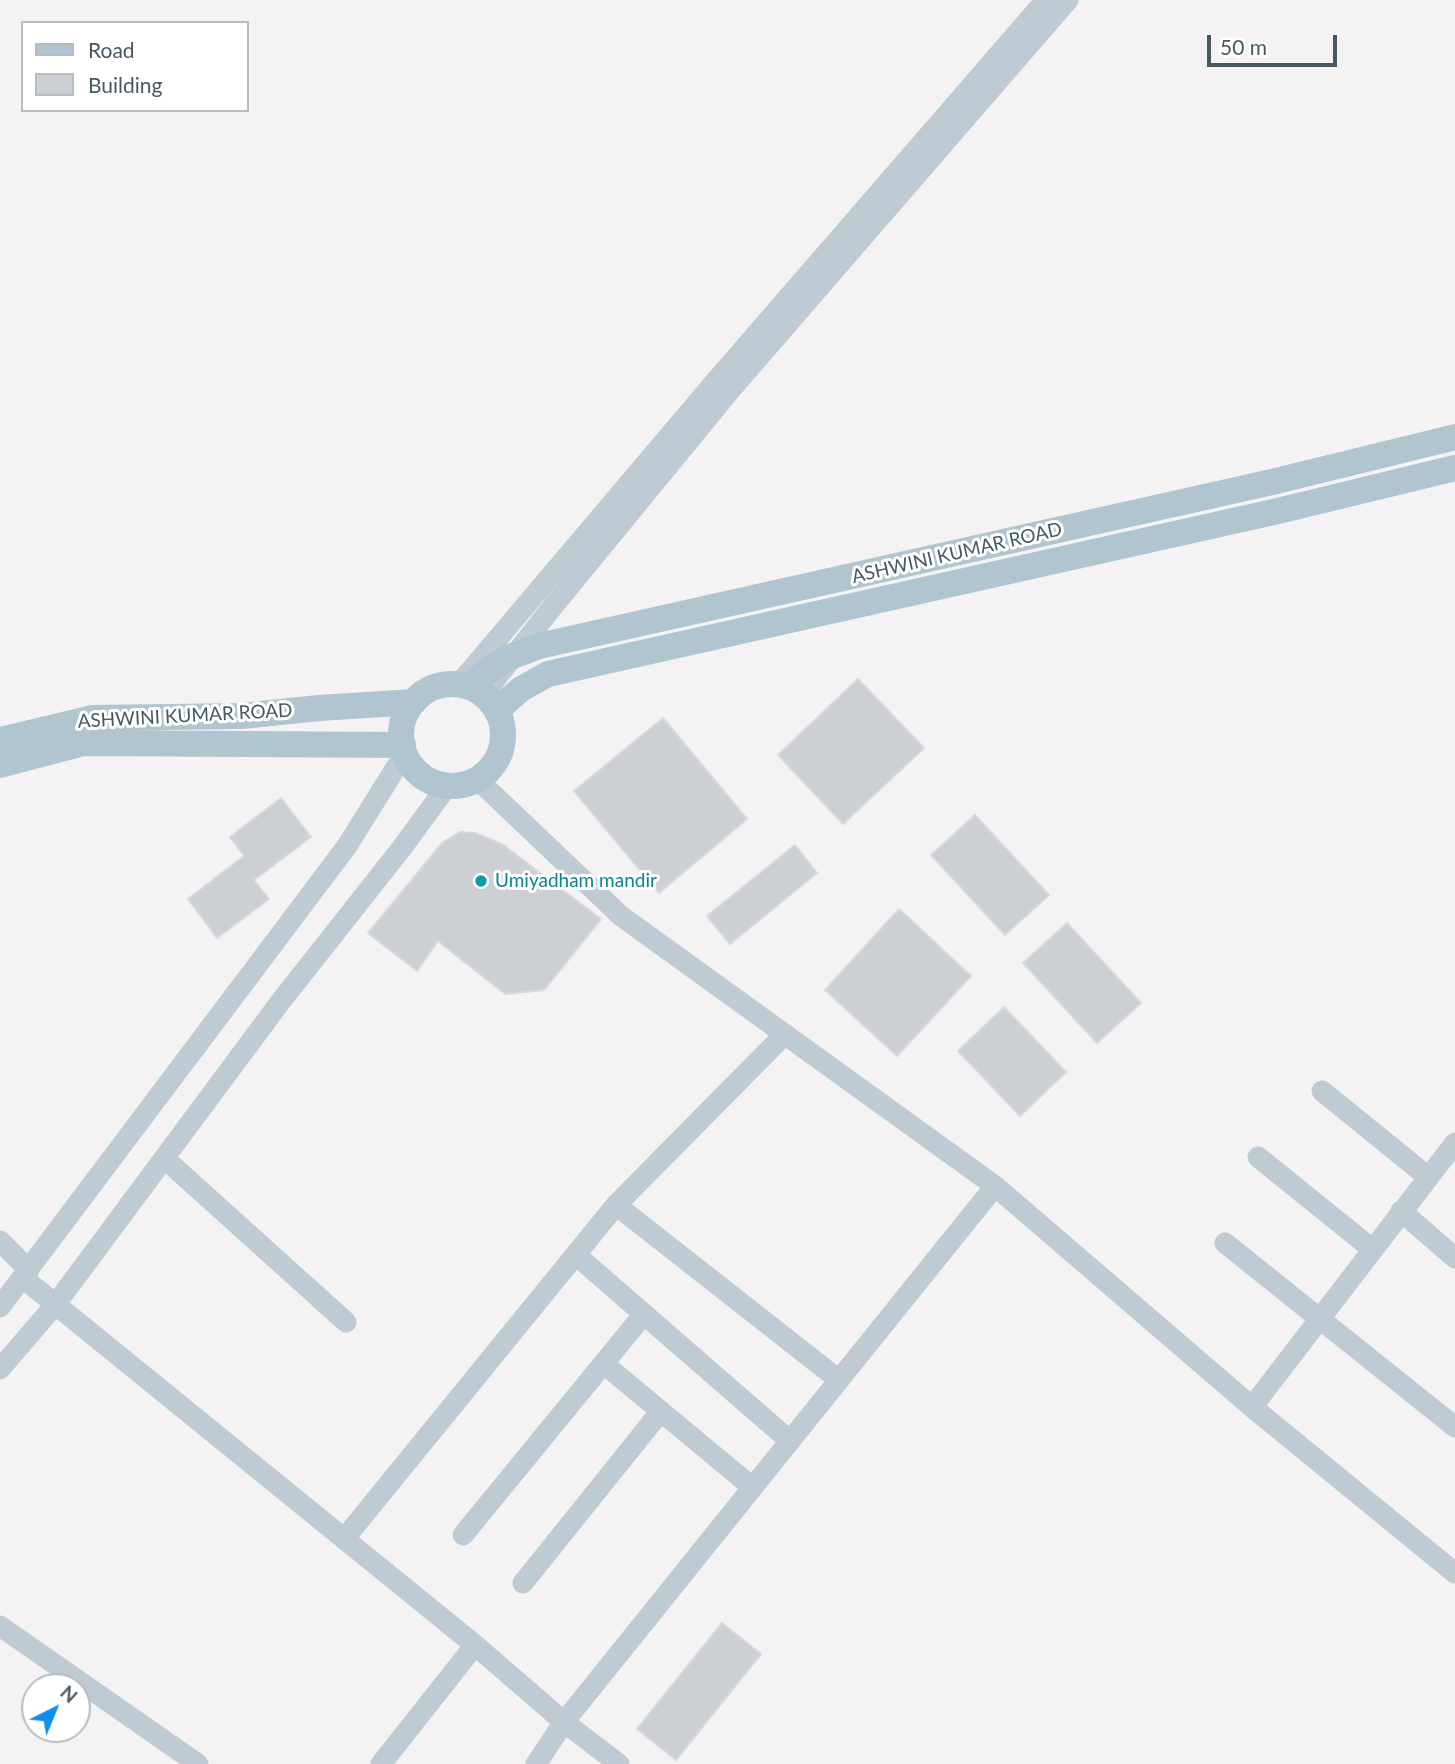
<!DOCTYPE html>
<style>
body{margin:0}
#map{position:relative;width:1455px;height:1764px;overflow:hidden;background:#f4f2f2;font-family:Lato,sans-serif}
canvas{display:block}
.legend{position:absolute;left:21px;top:21px;width:228px;height:91px;box-sizing:border-box;background:#fff;border:2px solid #b6bcc0;margin:0;padding:9px 12px;list-style:none;font-size:21px;color:#485861}
.legend li{display:flex;align-items:center;gap:14px;height:35px}
.legend b{width:35px;border:2px solid #b6bcc0}
.north{position:absolute;left:21px;top:1673px;width:70px;height:70px;box-sizing:border-box;background:#fff;border:2px solid #b6bcc0;border-radius:50%;rotate:43deg;font-size:19px;font-weight:700;line-height:28px;text-align:center;color:#485861}
.north::after{content:'';display:block;margin:auto;width:24px;height:32px;background:#108ef0;clip-path:polygon(50% 0,100% 100%,50% 72%,0 100%)}
.scale{position:absolute;left:1207px;top:35px;width:130px;height:32px;box-sizing:border-box;border:4px solid #485861;border-top:0;padding-left:9px;font-size:21px;line-height:24px;white-space:nowrap;color:#485861;-webkit-text-stroke:5px #fff;paint-order:stroke}
</style>
<div id="map">
<canvas width="1455" height="1764"></canvas>
<ul class="legend">
<li><b style="height:9px;background:#b1c5d1"></b>Road</li>
<li><b style="height:19px;background:#ccd0d4"></b>Building</li>
</ul>
<div class="north">N</div>
<div class="scale">50 m</div>
</div>
<script>
const ctx = document.querySelector('canvas').getContext('2d');
ctx.lineJoin = 'round';
function fill(path, color) {
  ctx.fillStyle = color;
  ctx.fill(path, 'evenodd');
}
function poly(rows) {
  const path = new Path2D();
  for (const r of rows) {
    if (r.length === 3) {
      path.moveTo(r[0] + r[2], r[1]);
      path.arc(r[0], r[1], r[2], 0, 2 * Math.PI);
      continue;
    }
    path.moveTo(r[0], r[1]);
    for (let i = 2; i < r.length; i += 2) path.lineTo(r[i], r[i + 1]);
  }
  return path;
}
function stroke(path, color, width, dash) {
  ctx.strokeStyle = color;
  ctx.lineWidth = width;
  ctx.lineCap = dash ? 'butt' : 'round';
  ctx.setLineDash(dash || []);
  ctx.stroke(path);
}
function drawText(font, color, halo, rows, align = 'center') {
  ctx.font = font + ' Lato,sans-serif';
  ctx.lineWidth = 6;
  ctx.setLineDash([]);
  ctx.textBaseline = 'middle';
  ctx.strokeStyle = halo;
  ctx.fillStyle = color;
  for (const [text, x, y, turn = 0] of rows) {
    ctx.save();
    ctx.translate(x, y);
    ctx.rotate((+turn || 0) * Math.PI / 180);
    ctx.textAlign = isNaN(turn) ? turn : align;
    if (halo) ctx.strokeText(text, 0, 0);
    ctx.fillText(text, 0, 0);
    ctx.restore();
  }
}
const building = poly([
 [858,679,924,748,843,824,778,755,858,679],
 [663,718,747,819,659,893,574,791,663,718],
 [281,798,311,837,254,880,269,899,217,938,188,899,244,856,230,837,281,798],
 [975,815,1049,895,1005,935,931,855,975,815],
 [460,832,475,833,502,844,601,919,544,990,505,994,438,941,417,971,368,933,443,842,460,832],
 [795,845,817,873,730,944,707,916,795,845],
 [899,909,971,976,897,1056,825,990,899,909],
 [1067,923,1141,1003,1097,1043,1023,963,1067,923],
 [1004,1007,1066,1072,1020,1116,958,1051,1004,1007],
 [722,1623,761,1654,676,1760,637,1729,722,1623]
]);
fill(building, '#ccd0d4');
stroke(building, '#d6d9dd', 2);
stroke(poly([
 [460,683,714,383,1046,0],
 [483,695,550,610,727,394,1068,0],
 [477,779,621,916,995,1186,1252,1407,1455,1573],
 [1322,1091,1428,1177],
 [1258,1157,1372,1249],
 [164,1158,346,1322],
 [616,1205,785,1034],
 [1401,1211,1455,1258],
 [0,1241,29,1270],
 [1225,1243,1455,1427],
 [576,1255,790,1441],
 [23,1278,475,1645,564,1722,619,1764],
 [0,1307,347,846,405,753],
 [604,1364,752,1487],
 [0,1369,55,1305,281,1001,401,849,448,785],
 [1252,1407,1455,1143],
 [463,1535,644,1314],
 [344,1539,616,1205,839,1380],
 [523,1583,661,1411],
 [0,1626,198,1764],
 [381,1764,475,1645],
 [536,1764,564,1722,995,1186]
]), '#bfcbd2', 21);
stroke(poly([
 [452,735,51],
 [467,686,507,658,539,646,1272,482,1455,437],
 [497,710,521,689,548,674,1278,511,1455,468],
 [0,740,93,718,242,716,319,708,414,702],
 [0,765,84,743,403,745]
]), '#b1c5d1', 26);
for (const [x, y, r, color] of [
 [481,881,7,"#0f9aa8"]
]) {
  const dot = new Path2D();
  dot.arc(x, y, r, 0, 2 * Math.PI);
  ctx.fillStyle = color;
  ctx.fill(dot);
  stroke(dot, '#fff', 2.5);
}
drawText('19px', '#485861', '#fff', [
 ["ASHWINI KUMAR ROAD",957,553,-13],
 ["ASHWINI KUMAR ROAD",185,716,-3]
]);
drawText('19px', '#0d838f', '#fff', [
 ["Umiyadham mandir",495,881]
], 'left');
</script>
